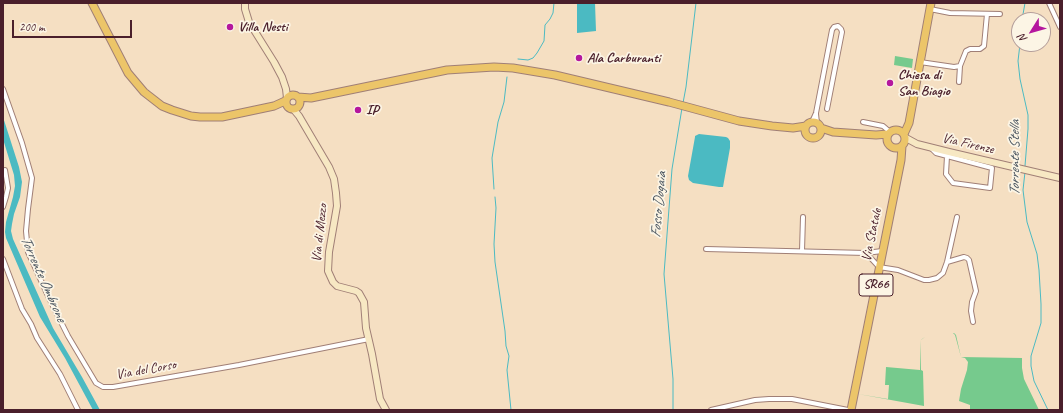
<!DOCTYPE html>
<style>
body{margin:0}
#map{position:relative;width:1063px;height:413px;overflow:hidden;background:#f5dfc2;font-family:Caveat,sans-serif}
canvas{display:block}
.frame{position:absolute;inset:0;border:4px solid #4a1f2b;pointer-events:none}
.north{position:absolute;left:1011px;top:12px;width:40px;height:40px;box-sizing:border-box;background:#fcf5e5;border:1px solid #b59f9b;border-radius:50%;rotate:233deg;font-size:11px;font-weight:700;line-height:16px;text-align:center;color:#4a1f2b}
.north::after{content:'';display:block;margin:auto;width:14px;height:18px;background:#b5179e;clip-path:polygon(50% 0,100% 100%,50% 72%,0 100%)}
.scale{position:absolute;left:12px;top:20px;width:120px;height:18px;box-sizing:border-box;border:2px solid #4a1f2b;border-top:0;padding-left:5px;font-size:12px;line-height:14px;white-space:nowrap;color:#4a1f2b;-webkit-text-stroke:3px #fcf5e5;paint-order:stroke}
</style>
<div id="map">
<canvas width="1063" height="413"></canvas>
<div class="frame"></div>
<div class="north">N</div>
<div class="scale">200 m</div>
</div>
<script>
const ctx = document.querySelector('canvas').getContext('2d');
ctx.lineJoin = 'round';
function fill(path, color) {
  ctx.fillStyle = color;
  ctx.fill(path, 'evenodd');
}
function poly(rows) {
  const path = new Path2D();
  for (const r of rows) {
    if (r.length === 3) {
      path.moveTo(r[0] + r[2], r[1]);
      path.arc(r[0], r[1], r[2], 0, 2 * Math.PI);
      continue;
    }
    path.moveTo(r[0], r[1]);
    for (let i = 2; i < r.length; i += 2) path.lineTo(r[i], r[i + 1]);
  }
  return path;
}
function stroke(path, color, width, dash) {
  ctx.strokeStyle = color;
  ctx.lineWidth = width;
  ctx.lineCap = dash ? 'butt' : 'round';
  ctx.setLineDash(dash || []);
  ctx.stroke(path);
}
function drawText(font, color, halo, rows, align = 'center') {
  ctx.font = font + ' Caveat,sans-serif';
  ctx.lineWidth = 3.5;
  ctx.setLineDash([]);
  ctx.textBaseline = 'middle';
  ctx.strokeStyle = halo;
  ctx.fillStyle = color;
  for (const [text, x, y, turn = 0] of rows) {
    ctx.save();
    ctx.translate(x, y);
    ctx.rotate((+turn || 0) * Math.PI / 180);
    ctx.textAlign = isNaN(turn) ? turn : align;
    if (halo) ctx.strokeText(text, 0, 0);
    ctx.fillText(text, 0, 0);
    ctx.restore();
  }
}
fill(poly([
 [895,56,913,59,912,68,894,65],
 [953,333,954,333,956,335,961,357,1022,358,1022,368,1024,379,1039,410,970,410,970,405,959,401,961,389,967,370,968,362,965,358,961,357,955,335,953,333,925,337,921,340,921,370,923,371,924,406,858,394,855,410,858,394,888,399,889,385,885,385,886,367,920,370,921,340,922,339,925,337]
]), '#76ca8d');
fill(poly([
 [577,3,595,3,596,31,577,33],
 [3,117,19,167,22,182,20,197,14,214,12,224,11,231,13,239,53,328,82,377,100,410,93,410,65,358,40,317,6,238,5,232,6,222,13,197,15,186,14,175,3,139],
 [699,134,726,137,728,138,730,141,730,148,723,187,719,187,693,183,689,180,688,176,695,137,695,136]
]), '#4bbac2');
stroke(poly([
 [1022,20,1025,3],
 [1020,44,1018,61,1020,79,1028,115,1028,129,1025,166],
 [518,59,528,60,533,58,537,53,544,41,545,25,550,19,553,13,554,3],
 [683,103,686,87,696,3],
 [1025,172,1023,190,1027,222,1037,254,1039,270,1041,304,1041,323,1031,356,1031,366,1034,381,1048,410],
 [494,189,492,158,498,122,504,102,507,77],
 [495,197,496,208,494,244,495,262,505,331,506,346,509,356,507,370,511,410],
 [673,410,673,379,664,274,672,169,682,108]
]), '#4bbac2', 1);
const street = poly([
 [1049,3,1060,27],
 [930,9,950,13,1000,14],
 [920,62,954,67,960,66,966,51,970,49,980,49,984,46,987,14],
 [959,82,960,66],
 [3,89,22,143,32,178,28,209,26,231,28,252,49,298,68,336,96,383,103,387,113,387,239,365,369,339],
 [816,114,817,123],
 [812,122,816,113,832,30,834,27,838,26,841,29,842,32,827,109],
 [863,122,883,126,890,132],
 [931,148,936,153,992,168,990,188,953,183,946,174,947,156],
 [3,207,6,197,8,188,5,170],
 [706,249,866,253,882,251],
 [802,251,803,217],
 [866,253,879,267,898,270,924,280,929,280,937,278,943,273,947,262,957,217],
 [3,259,22,309,31,324,37,338,60,374,78,410],
 [947,262,964,257,967,258,969,260,976,291,972,302,971,311,973,322],
 [711,410,755,400,769,399,792,399,848,410]
]);
const secondary = poly([
 [245,3,245,9,249,22,274,62,282,77,286,89,287,98],
 [294,110,299,116,329,167,334,179,336,193,337,206,329,252,328,271,333,282,337,286,356,291,359,293,364,302,366,328,372,354,380,399,386,410],
 [906,138,917,144,949,152,1060,178]
]);
const primary = poly([
 [92,3,128,73,144,92,162,106,172,110,191,116,200,117,222,117,274,106,285,101],
 [293,102,7],
 [298,97,311,98,447,70,494,67,513,68,555,75,669,102,739,121,772,126,793,128,806,126],
 [813,130,8],
 [821,128,833,132,876,135,888,134],
 [896,139,9],
 [904,134,909,123,931,3],
 [851,410,901,160,902,146]
]);
stroke(street, '#a07f76', 6);
stroke(secondary, '#a07f76', 8);
stroke(primary, '#a07f76', 9);
stroke(street, '#fff', 4);
stroke(secondary, '#f7e8c3', 6);
stroke(primary, '#ecc569', 7);
for (const [x, y, r, color] of [
 [230,27,4,"#b5179e"],
 [579,58,4,"#b5179e"],
 [890,83,4,"#b5179e"],
 [358,110,4,"#b5179e"]
]) {
  const dot = new Path2D();
  dot.arc(x, y, r, 0, 2 * Math.PI);
  ctx.fillStyle = color;
  ctx.fill(dot);
  stroke(dot, '#fcf5e5', 1.5);
}
for (const [x, y, w] of [
 [876,285,34]
]) {
  const box = new Path2D();
  box.roundRect(x - w / 2, y - 11, w, 22, 3);
  ctx.fillStyle = '#fcf5e5';
  ctx.fill(box);
  stroke(box, '#4a1f2b', 1);
}
drawText('bold 13px', '#4a1f2b', null, [
 ["SR66",876,285]
]);
drawText('bold 14px', '#4a1f2b', '#fcf5e5', [
 ["Villa Nesti",238,27],
 ["Ala Carburanti",587,58],
 ["Chiesa di",898,75],
 ["San Biagio",898,91],
 ["IP",366,110]
], 'left');
drawText('14px', '#4a1f2b', '#fcf5e5', [
 ["Via Firenze",968,144,13],
 ["Via di Mezzo",320,233,-84],
 ["Via Statale",872,235,-78],
 ["Via del Corso",146,370,-10]
]);
drawText('italic 15px', '#4a5560', '#fcf5e5', [
 ["Torrente Stella",1015,158,-90],
 ["Fosso Dogaia",659,205,-85],
 ["Torrente Ombrone",43,279,66]
]);
</script>
